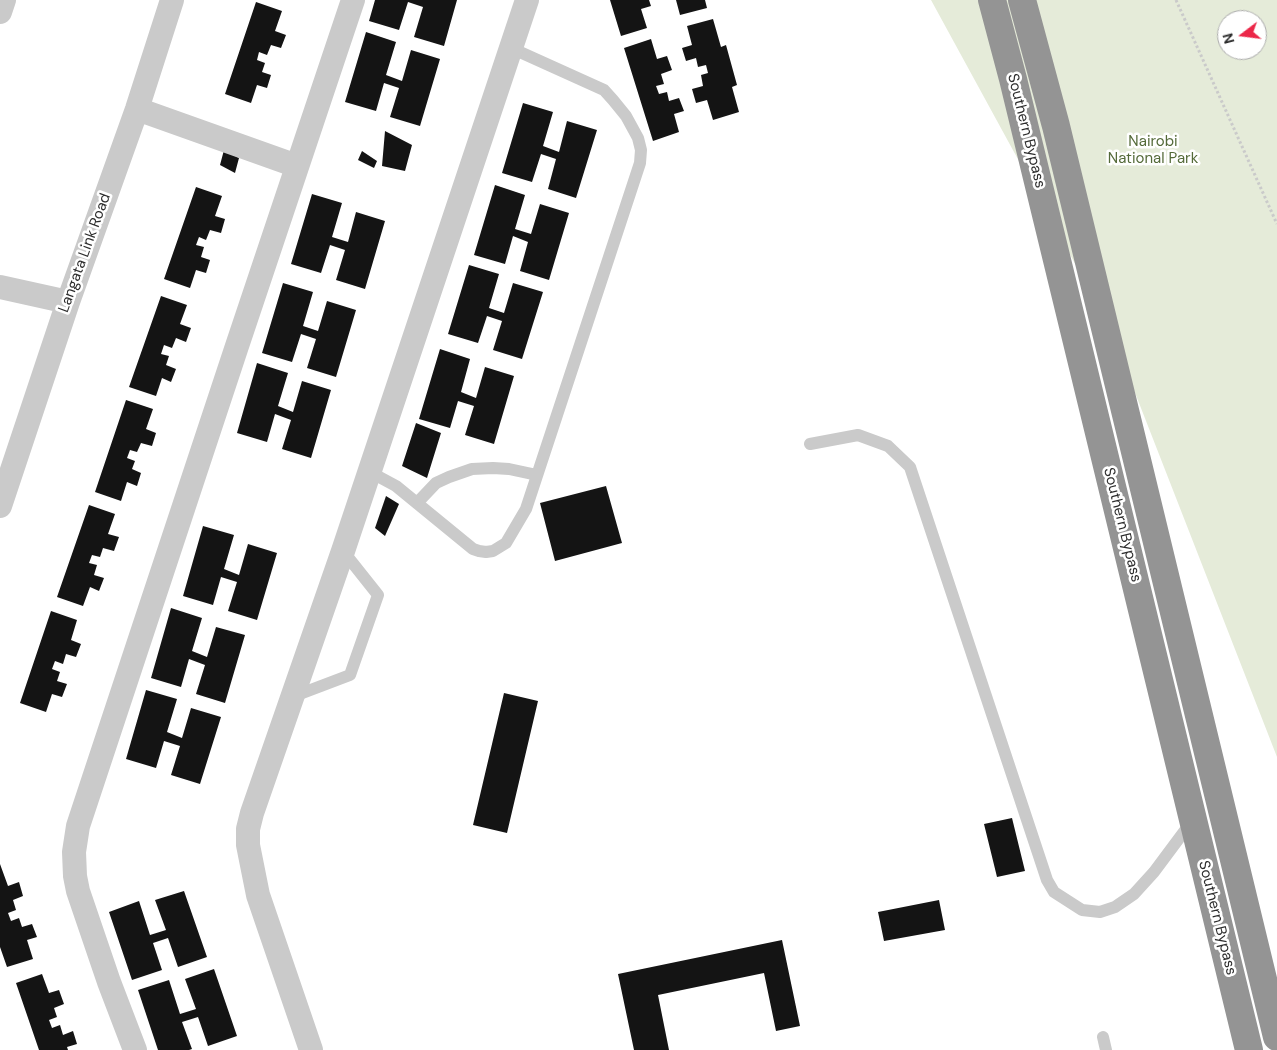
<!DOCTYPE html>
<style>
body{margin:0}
#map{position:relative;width:1277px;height:1050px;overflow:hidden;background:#fff;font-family:"DM Sans",sans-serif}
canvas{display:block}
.north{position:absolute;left:1217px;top:10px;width:50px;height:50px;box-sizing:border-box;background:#fff;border:1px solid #ababab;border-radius:50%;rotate:255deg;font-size:14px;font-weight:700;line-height:20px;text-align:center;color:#2d2d2d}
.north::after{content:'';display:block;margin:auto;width:18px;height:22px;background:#eb2748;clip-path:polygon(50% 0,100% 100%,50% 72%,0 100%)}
</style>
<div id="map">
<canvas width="1277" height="1050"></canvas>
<div class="north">N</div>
</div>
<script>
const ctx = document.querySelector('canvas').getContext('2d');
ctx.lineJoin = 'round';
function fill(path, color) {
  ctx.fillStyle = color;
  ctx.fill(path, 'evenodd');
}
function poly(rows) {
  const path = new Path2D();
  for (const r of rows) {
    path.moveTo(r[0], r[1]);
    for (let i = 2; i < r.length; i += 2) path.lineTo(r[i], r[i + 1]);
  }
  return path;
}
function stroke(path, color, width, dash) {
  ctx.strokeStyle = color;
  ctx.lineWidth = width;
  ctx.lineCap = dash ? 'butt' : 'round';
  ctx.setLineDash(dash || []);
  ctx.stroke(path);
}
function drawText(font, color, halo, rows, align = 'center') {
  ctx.font = font + ' "DM Sans",sans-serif';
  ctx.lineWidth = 5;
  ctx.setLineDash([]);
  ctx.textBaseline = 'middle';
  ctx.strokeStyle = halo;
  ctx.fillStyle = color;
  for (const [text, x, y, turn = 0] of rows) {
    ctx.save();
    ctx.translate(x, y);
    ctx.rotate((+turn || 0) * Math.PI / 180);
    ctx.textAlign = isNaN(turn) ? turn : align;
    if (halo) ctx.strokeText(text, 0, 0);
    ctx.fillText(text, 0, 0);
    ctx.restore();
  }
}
fill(poly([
 [931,0,1277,0,1277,757,1109,326],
 [1227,20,1257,20,1257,50,1227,50]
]), '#e5ebd9');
fill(poly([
 [375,0,457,0,444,46,414,37,423,7,408,2,399,30,369,21],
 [610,0,649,0,651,6,641,9,647,28,621,36],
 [676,0,705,0,707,8,680,15],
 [256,2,282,11,275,31,286,35,281,48,271,45,267,55,259,52,257,60,265,63,262,72,271,75,267,88,257,85,251,103,225,94],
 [713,19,721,47,726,45,737,85,732,87,739,112,713,120,707,100,696,103,692,89,703,86,701,75,708,73,706,65,698,67,696,58,686,61,682,48,692,45,687,26],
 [366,32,396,42,386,75,402,81,411,50,440,59,420,126,390,117,399,88,384,83,376,111,345,102],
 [651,39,657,59,667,56,672,70,661,74,664,84,656,86,659,94,667,92,669,101,679,98,684,111,674,114,679,132,653,141,624,48],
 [523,103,553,112,543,146,559,152,567,121,597,130,576,198,548,189,556,159,541,154,532,182,502,173],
 [385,131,412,145,405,171,382,166],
 [224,150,239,158,235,173,220,165],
 [362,151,377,161,374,168,358,160],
 [495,185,525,195,515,229,531,234,540,204,569,213,549,280,520,271,528,242,513,236,505,264,474,255],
 [196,187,222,196,215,216,225,219,221,233,210,230,206,240,199,237,196,245,204,247,201,257,210,260,206,273,196,270,190,288,164,279],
 [312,194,342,203,332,237,348,242,356,212,385,221,365,289,336,280,345,250,330,245,321,273,291,264],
 [469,265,499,274,489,308,504,313,513,283,543,292,522,359,493,350,502,321,487,316,478,343,448,334],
 [283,283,313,292,303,326,318,331,327,301,356,310,336,377,307,368,316,339,301,334,292,362,262,353],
 [161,296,187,305,180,324,191,328,186,342,176,338,172,348,164,345,161,354,169,356,166,365,176,369,171,382,162,378,156,396,129,387],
 [440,349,470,359,461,392,476,398,485,367,514,376,494,444,465,435,474,406,458,401,450,428,419,419],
 [257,363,288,373,278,406,293,412,302,381,331,390,311,458,282,449,291,420,275,414,267,442,237,433],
 [126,400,153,409,146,429,156,433,152,446,141,443,137,452,130,450,127,458,135,461,132,469,141,473,137,486,127,482,121,501,95,492],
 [416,423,441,433,427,478,402,466],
 [606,486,622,543,555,561,540,503],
 [386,496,399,504,385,536,375,528],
 [89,505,115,514,108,534,119,537,114,551,103,548,100,557,92,555,89,563,97,565,94,575,104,578,99,591,90,587,83,606,57,597],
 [203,526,234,535,224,569,239,575,248,544,277,553,257,620,228,611,237,582,221,577,213,605,183,596],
 [171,608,202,618,192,651,207,657,216,627,245,635,225,703,196,694,205,665,189,659,181,687,151,678],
 [51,611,77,620,71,640,81,644,76,657,66,654,63,664,55,661,52,669,60,672,57,681,67,684,62,697,52,694,46,712,20,703],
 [146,690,177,699,167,732,182,738,191,708,221,717,200,784,171,775,180,746,164,741,156,768,126,759],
 [504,693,538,701,507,833,473,825],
 [1012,818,1025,871,997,877,984,824],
 [0,864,8,886,19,882,23,896,13,900,16,910,8,913,11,921,19,918,22,927,32,924,37,937,27,940,33,959,7,967,0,947],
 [184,891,207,957,178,967,168,938,153,943,162,970,132,980,109,912,139,901,150,935,166,930,155,900],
 [939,900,945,930,884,941,878,912],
 [782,940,800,1026,776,1031,764,973,658,995,669,1050,634,1050,618,974],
 [214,969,237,1036,208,1046,198,1017,182,1022,192,1049,189,1050,158,1050,138,990,169,980,180,1014,196,1009,185,979],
 [42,974,49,993,59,990,64,1004,54,1008,57,1017,49,1020,52,1028,60,1025,63,1035,73,1031,77,1044,67,1047,68,1050,39,1050,16,983]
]), '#141414');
stroke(poly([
 [1176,0,1277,224]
]), '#cacaca', 3, [2.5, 2.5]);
stroke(poly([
 [810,444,858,435,888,446,910,467,1047,880,1054,892,1082,910,1100,912,1115,907,1134,894,1154,872,1192,821],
 [370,472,396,486,473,549,479,551,486,552,493,551,506,543,526,509,640,163,641,150,638,138,626,116,613,100,604,90,511,48],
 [417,503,436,483,449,477,472,469,493,468,509,469,537,475],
 [292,697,350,675,378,595,343,551],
 [1103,1037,1106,1050]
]), '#cacaca', 12);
stroke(poly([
 [0,12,4,0],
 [137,109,297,166],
 [0,287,68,302],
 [0,506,68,302,137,109,172,0],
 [135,1050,109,982,78,891,75,876,74,852,78,826,237,346,353,0],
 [311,1050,258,895,248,845,248,829,252,813,343,551,527,0]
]), '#cacaca', 24);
stroke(poly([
 [992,0,1013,79,1249,1050],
 [1022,0,1056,126,1277,1037]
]), '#949494', 28);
drawText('15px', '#2d2d2d', '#fff', [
 ["Southern Bypass",1026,131,76],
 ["Langata Link Road",85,253,-70],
 ["Southern Bypass",1122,525,76],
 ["Southern Bypass",1217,918,76]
]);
drawText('15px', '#546a39', '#fff', [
 ["Nairobi",1153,142],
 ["National Park",1153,159]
]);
</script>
